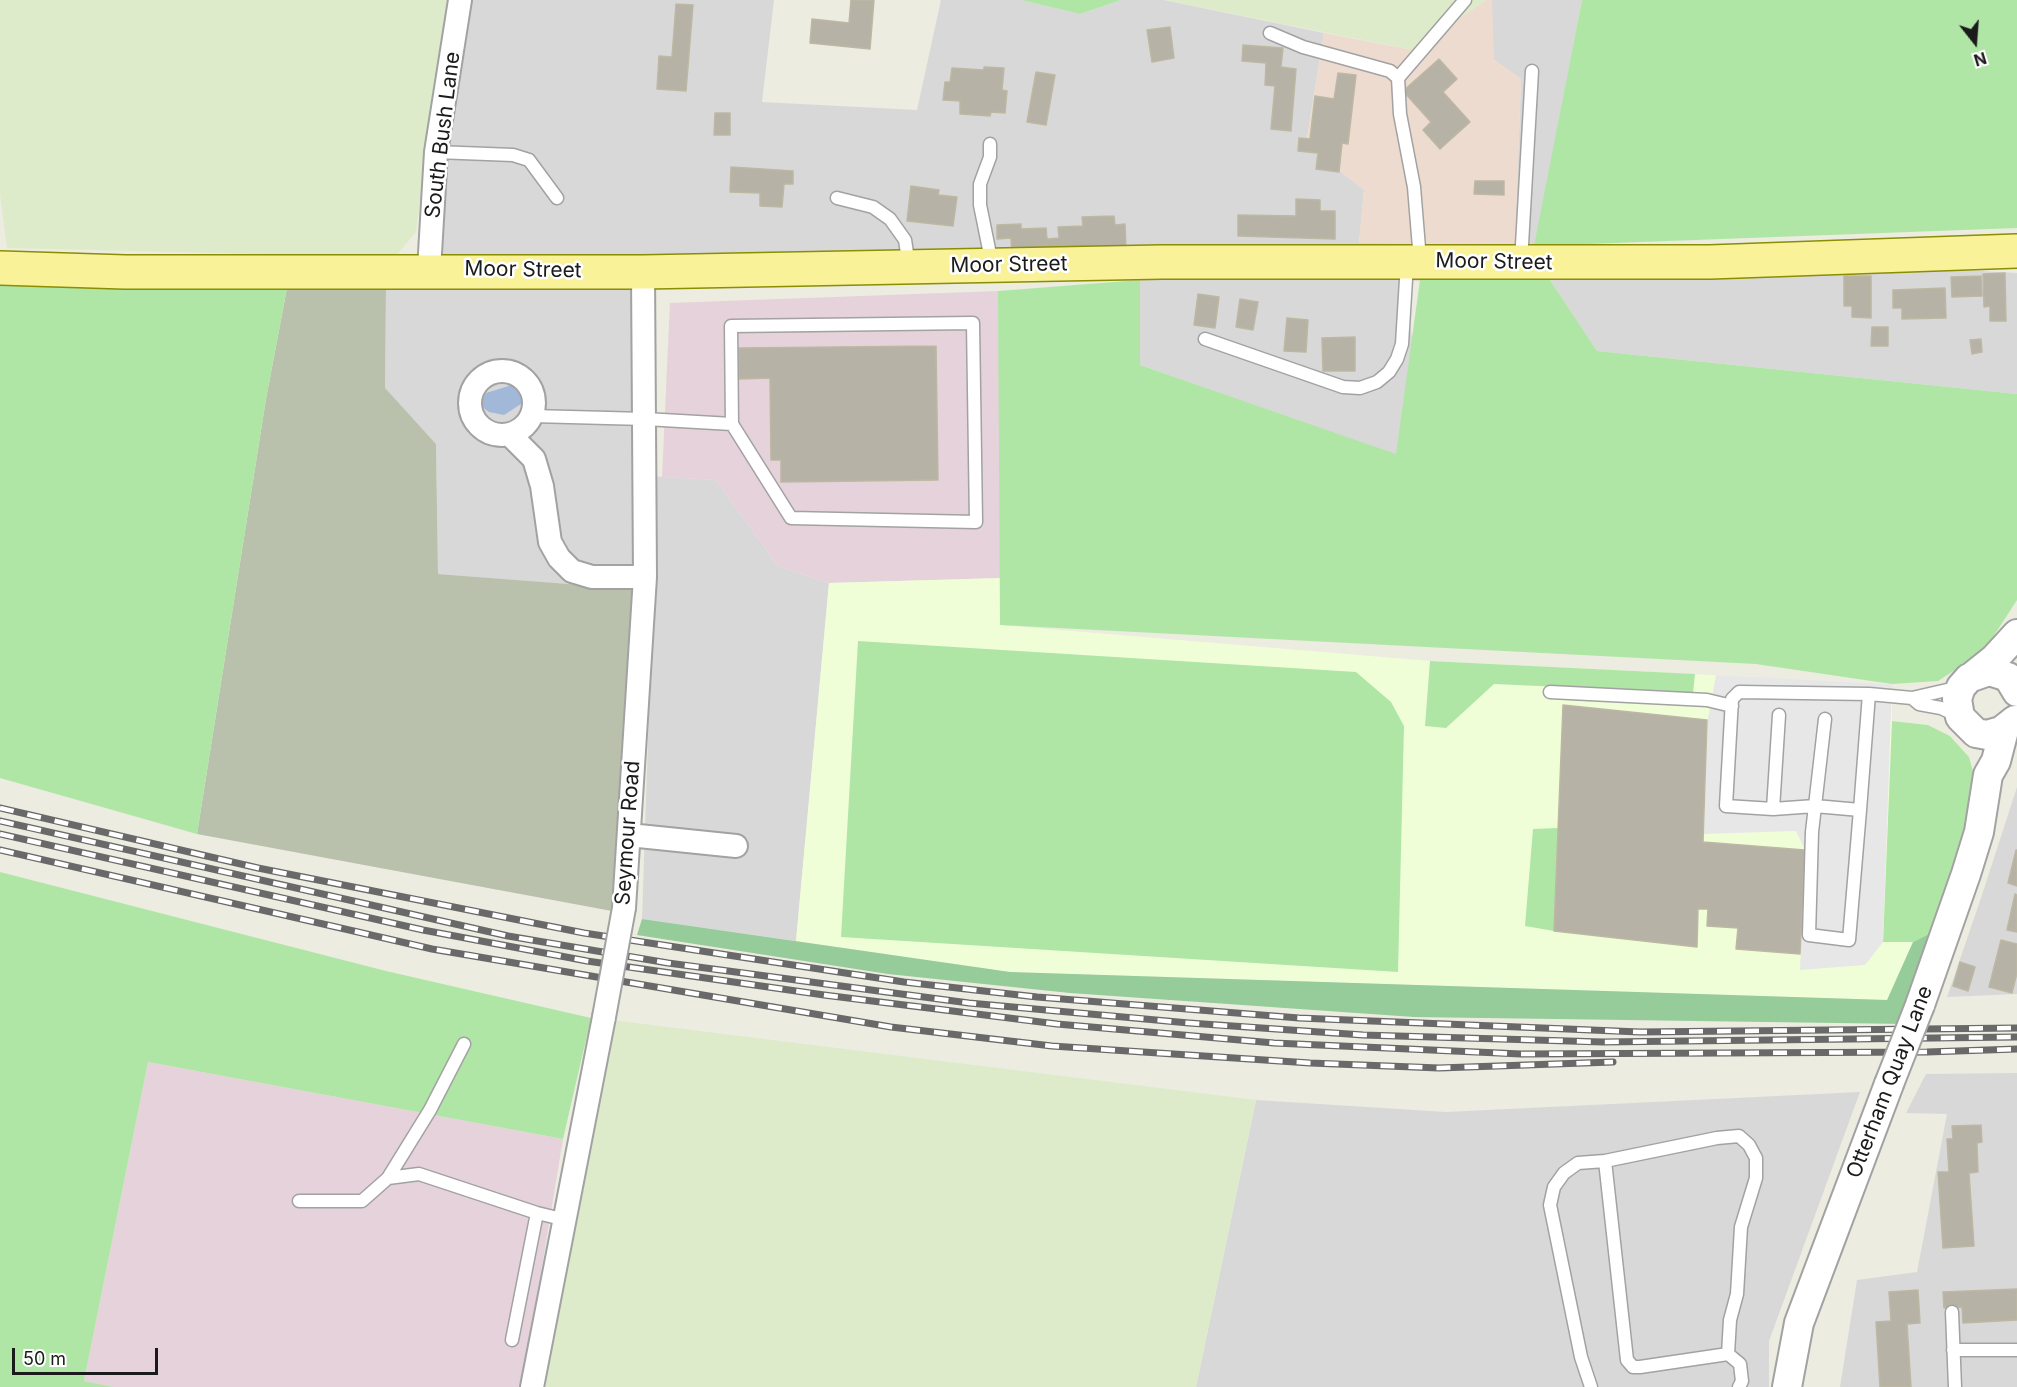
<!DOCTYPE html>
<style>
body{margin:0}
#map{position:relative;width:2017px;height:1387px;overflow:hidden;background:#ecece0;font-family:Inter,sans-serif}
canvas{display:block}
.north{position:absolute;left:1945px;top:12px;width:60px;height:60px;-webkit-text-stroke:4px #fff;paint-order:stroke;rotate:163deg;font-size:16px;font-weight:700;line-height:24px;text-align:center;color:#1b1b1b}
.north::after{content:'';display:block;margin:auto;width:21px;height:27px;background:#1b1b1b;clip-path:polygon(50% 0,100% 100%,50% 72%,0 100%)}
.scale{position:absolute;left:12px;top:1348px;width:146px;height:27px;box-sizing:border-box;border:3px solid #1b1b1b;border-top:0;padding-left:8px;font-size:18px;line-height:21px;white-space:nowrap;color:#1b1b1b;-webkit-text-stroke:4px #fff;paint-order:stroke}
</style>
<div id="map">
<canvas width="2017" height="1387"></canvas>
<div class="north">N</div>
<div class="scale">50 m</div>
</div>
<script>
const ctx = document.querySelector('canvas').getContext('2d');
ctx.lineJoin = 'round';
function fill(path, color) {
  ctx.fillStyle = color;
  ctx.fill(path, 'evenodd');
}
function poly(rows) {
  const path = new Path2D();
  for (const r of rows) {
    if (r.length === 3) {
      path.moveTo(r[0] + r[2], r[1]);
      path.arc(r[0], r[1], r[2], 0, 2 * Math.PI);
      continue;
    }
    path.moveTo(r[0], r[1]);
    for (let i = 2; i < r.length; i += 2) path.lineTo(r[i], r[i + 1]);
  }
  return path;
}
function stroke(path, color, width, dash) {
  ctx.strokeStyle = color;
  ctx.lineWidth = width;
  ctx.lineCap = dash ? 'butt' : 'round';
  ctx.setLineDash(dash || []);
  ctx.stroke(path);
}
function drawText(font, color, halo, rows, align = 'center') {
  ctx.font = font + ' Inter,sans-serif';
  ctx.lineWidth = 5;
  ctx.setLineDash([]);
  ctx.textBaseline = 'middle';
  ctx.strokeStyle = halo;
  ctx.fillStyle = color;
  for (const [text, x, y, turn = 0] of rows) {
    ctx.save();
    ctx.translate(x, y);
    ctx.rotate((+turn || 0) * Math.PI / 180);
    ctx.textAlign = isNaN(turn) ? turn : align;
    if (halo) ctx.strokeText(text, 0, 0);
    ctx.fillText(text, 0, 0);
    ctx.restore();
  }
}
fill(poly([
 [460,0,774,0,762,102,917,110,941,0,1021,0,1080,14,1121,0,1164,0,1324,33,1306,144,1364,190,1359,243,1515,244,1521,79,1490,57,1492,0,1582,0,1535,246,2017,273,2017,394,1597,351,1550,280,1400,281,1413,341,1397,455,1140,365,1138,251,630,260,646,476,716,480,778,566,829,583,796,941,642,919,653,591,438,574,436,444,385,389,386,285,429,269],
 [2017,787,2017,994,1947,997,1982,895],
 [2017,1073,2017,1387,1840,1387,1857,1280,1917,1272,1947,1114,1906,1113,1926,1074],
 [1860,1092,1769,1341,1769,1387,1196,1387,1256,1100,1446,1112]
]), '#d9d8d8');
fill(poly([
 [1486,0,1492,0,1494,60,1521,79,1515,244,1359,243,1364,190,1306,145,1324,33,1413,50]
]), '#eddbcf');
fill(poly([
 [998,291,1002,578,829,583,778,566,716,480,662,477,670,303],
 [148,1062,563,1139,522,1387,111,1387,84,1381]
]), '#e5d2db');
fill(poly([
 [1002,578,1000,625,1430,661,1892,684,1892,721,1928,725,1950,736,1969,757,1967,846,1913,943,1888,1000,1010,972,796,941,829,583]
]), '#f0fed8');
fill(poly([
 [386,285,385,388,436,444,438,574,633,589,612,911,197,834,266,399,287,288]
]), '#b9c0ac');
fill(poly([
 [0,0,447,0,416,232,395,257,7,248,0,194],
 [1164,0,1486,0,1413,50],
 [611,1020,1256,1100,1196,1387,538,1387]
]), '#ddebcb');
fill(poly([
 [1021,0,1121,0,1080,14],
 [1582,0,2017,0,2017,228,1534,246],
 [1140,280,1140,365,1396,454,1420,280,1550,280,1597,351,2017,394,2017,600,1984,651,1938,681,1892,684,1756,664,1000,625,998,291],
 [0,282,287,288,266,399,197,834,0,778],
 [858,641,1356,672,1391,702,1404,726,1398,972,841,937],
 [1430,661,1695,674,1693,693,1494,684,1446,728,1425,726],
 [1892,721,1928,725,1950,736,1969,757,1975,779,1967,846,1939,929,1913,942,1883,942],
 [1558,828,1554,931,1525,926,1533,829],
 [0,872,386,971,591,1018,563,1139,148,1062,84,1381,113,1387,0,1387]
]), '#afe6a6');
fill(poly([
 [642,919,1010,972,1887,1000,1913,942,1939,929,1907,1024,1414,1017,1070,993,888,974,637,935]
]), '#96cb9a');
fill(poly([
 [1716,675,1892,684,1883,942,1865,965,1800,970,1805,850,1796,831,1704,834,1707,724]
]), '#e7e7e7');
fill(poly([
 [515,384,525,390,524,402,504,415,489,412,481,406,480,402,486,393]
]), '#a1b8d9');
const building = poly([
 [851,0,874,0,870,49,810,43,812,19,849,23,851,0],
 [676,4,693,5,686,91,657,89,659,56,672,57,676,4],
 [1170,27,1174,58,1152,62,1147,30,1170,27],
 [1243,45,1283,48,1281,67,1296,69,1291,131,1271,129,1275,86,1265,85,1266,63,1242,61,1243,45],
 [1439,59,1457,79,1443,92,1470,122,1440,149,1423,130,1431,122,1403,91,1439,59],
 [984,67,1004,68,1002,90,1007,91,1005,113,991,112,990,116,960,114,960,101,943,100,945,82,950,82,952,68,984,70,984,67],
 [1036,72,1055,75,1046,125,1027,122,1036,72],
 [1338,73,1356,75,1348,144,1342,143,1339,172,1316,169,1318,153,1298,151,1299,138,1310,139,1315,96,1334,99,1338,73],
 [715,113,730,113,730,135,714,135,715,113],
 [731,167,793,171,793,184,784,184,782,207,760,206,760,193,730,192,731,167],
 [1475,181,1504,181,1504,195,1474,194,1475,181],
 [911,186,939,190,938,195,957,197,953,226,907,221,911,186],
 [1296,199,1320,200,1320,211,1335,211,1335,239,1238,236,1238,215,1296,216,1296,199],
 [1114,216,1115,225,1125,224,1126,249,1012,255,1011,238,997,239,997,225,1021,224,1021,229,1046,228,1047,239,1059,238,1058,227,1083,226,1082,217,1114,216],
 [2005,273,2006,321,1990,321,1990,306,1984,307,1983,274,2005,273],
 [1844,276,1871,276,1871,318,1852,317,1852,306,1844,306,1844,276],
 [1981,276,1982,296,1952,297,1951,277,1981,276],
 [1945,288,1946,318,1902,319,1902,308,1893,308,1893,290,1945,288],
 [1198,294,1219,297,1215,328,1194,325,1198,294],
 [1240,299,1258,302,1253,330,1236,327,1240,299],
 [1287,318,1308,320,1306,352,1284,351,1287,318],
 [1872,327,1888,327,1888,346,1871,346,1872,327],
 [1355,337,1355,371,1323,371,1322,338,1355,337],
 [1981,339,1982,352,1972,354,1970,340,1981,339],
 [936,346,938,480,781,482,781,460,771,460,770,378,739,379,739,348,936,346],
 [1563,705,1707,720,1703,842,1805,850,1800,954,1736,949,1738,928,1707,926,1708,909,1698,909,1697,947,1554,931,1563,705],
 [2016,850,2017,850,2017,886,2008,883,2016,850],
 [2015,894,2017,895,2017,932,2007,930,2015,894],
 [2001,940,2017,944,2017,973,2012,993,1989,987,2001,940],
 [1960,962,1975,967,1968,991,1953,986,1960,962],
 [1981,1125,1982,1142,1977,1143,1978,1172,1969,1173,1974,1246,1943,1248,1938,1172,1949,1172,1947,1139,1953,1139,1952,1126,1981,1125],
 [2017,1289,2017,1320,1963,1323,1962,1307,1944,1308,1943,1292,2017,1289],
 [1918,1290,1920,1323,1907,1324,1911,1387,1880,1387,1876,1322,1891,1321,1889,1292,1918,1290]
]);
fill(building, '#b6b2a6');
stroke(building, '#bdb8a3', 1.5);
const service = poly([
 [1270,33,1303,47,1390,71,1398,78,1400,114,1414,187,1420,260],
 [1398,78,1465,0],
 [990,144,990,157,980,184,980,205,992,264],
 [436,152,513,155,529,160,557,198],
 [837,198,873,207,890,219,905,240,909,266],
 [1521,262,1532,71],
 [1205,339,1343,387,1360,388,1377,382,1389,372,1397,359,1402,344,1407,263],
 [532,416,645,419,732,424,791,518,976,522,973,323,731,326,732,424],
 [1550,692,1707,700,1732,706],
 [1869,694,1860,810,1815,806,1773,809,1726,806,1732,699,1739,692,1869,694,1912,698,1960,687],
 [1912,698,1919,704,1941,708,1958,716],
 [1825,719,1812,832,1809,935,1849,940,1860,810],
 [1773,809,1779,715],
 [1605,1161,1627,1360,1633,1367,1640,1367,1728,1354,1740,1364,1742,1381,1739,1387],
 [388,1178,430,1110,464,1044],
 [299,1201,362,1201,388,1178,419,1174,537,1213,566,1220],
 [1952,1312,1955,1387],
 [512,1340,537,1213],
 [1953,1350,2017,1350],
 [1591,1387,1581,1357,1550,1205,1554,1187,1564,1173,1578,1163,1605,1161,1717,1138,1739,1136,1749,1145,1756,1158,1756,1178,1741,1227,1737,1294,1730,1320,1728,1354]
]);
const minor = poly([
 [429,270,436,152,460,0],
 [502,403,32],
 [510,435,534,459,542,486,550,542,559,558,572,571,592,577,645,577],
 [629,835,736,846],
 [624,908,645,577,643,272],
 [532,1387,604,1017]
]);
const tertiary = poly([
 [1974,675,1994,659,2017,634],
 [2015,720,2001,731,1987,735,1976,733,1960,717,1957,699,1961,687,1969,678,1989,671,2008,677,2017,692],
 [1920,1005,1966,874,1979,832,1988,775,1996,761,2004,730],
 [1787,1387,1799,1323,1889,1084]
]);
const primary = poly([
 [0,268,125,272,643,272,1162,262,1710,262,2017,251]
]);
stroke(service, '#a2a2a2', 15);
stroke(minor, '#a2a2a2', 26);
stroke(tertiary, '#a2a2a2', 32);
stroke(primary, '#898e04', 36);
stroke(service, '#fff', 12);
stroke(minor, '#fff', 22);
stroke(tertiary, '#fff', 28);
stroke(primary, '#f9f299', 33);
const rail = poly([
 [0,808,258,868,584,933,904,982,1037,997,1299,1018,1640,1032,2017,1028],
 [0,821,508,936,668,963,969,1003,1189,1023,1363,1035,1603,1042,2017,1037],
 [0,834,423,930,587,961,824,995,1057,1024,1274,1043,1521,1054,1927,1052,2017,1049],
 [0,850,432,949,891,1027,1052,1046,1310,1063,1439,1068,1613,1062]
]);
stroke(rail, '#696969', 7);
stroke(rail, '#fff', 4.5, [14]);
const minorBridge = poly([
 [604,1017,624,908]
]);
const tertiaryBridge = poly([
 [1889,1084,1920,1005]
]);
stroke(minorBridge, '#a2a2a2', 26, []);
stroke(tertiaryBridge, '#a2a2a2', 32, []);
stroke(minorBridge, '#fff', 22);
stroke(tertiaryBridge, '#fff', 28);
drawText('21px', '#1b1b1b', '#fff', [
 ["South Bush Lane",443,135,-83],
 ["Moor Street",1494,262,1],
 ["Moor Street",1009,265,-1],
 ["Moor Street",523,270,1],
 ["Seymour Road",628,833,-86],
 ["Otterham Quay Lane",1890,1082,-69]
]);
</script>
